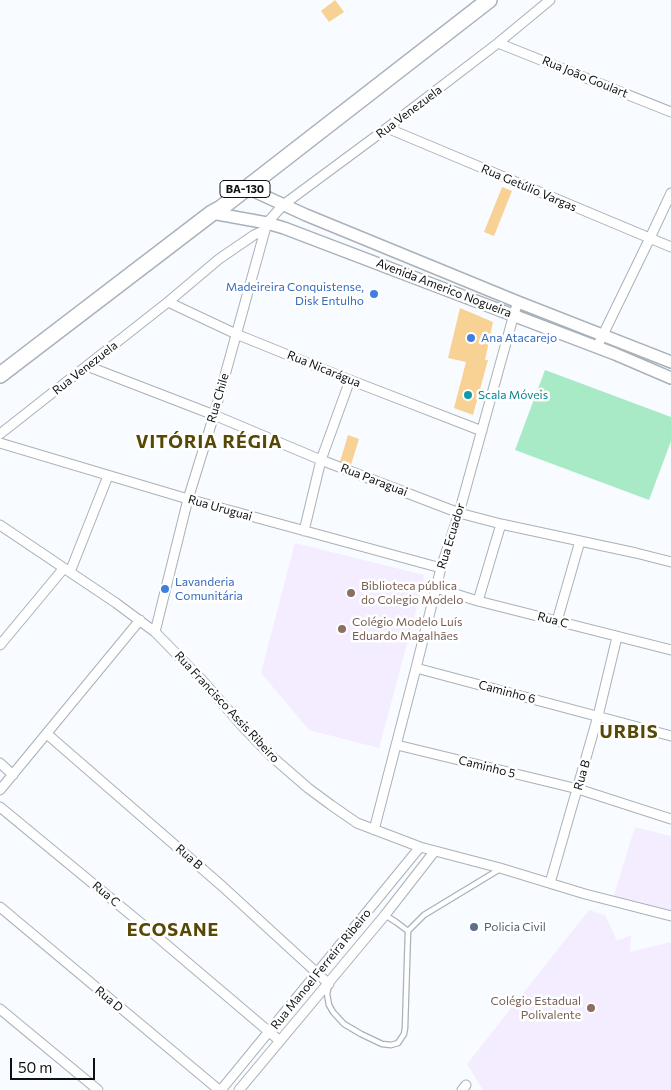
<!DOCTYPE html>
<meta charset="utf-8">
<style>
body{margin:0}
#map{position:relative;width:671px;height:1090px;overflow:hidden;background:#f8fbff;font-family:Commissioner,sans-serif}
canvas{display:block}
.scale{position:absolute;left:10px;top:1058px;width:85px;height:22px;box-sizing:border-box;border:2px solid #0e1113;border-top:0;padding-left:6px;font-size:15px;line-height:18px;white-space:nowrap;color:#0e1113;-webkit-text-stroke:4px #fff;paint-order:stroke}
</style>
<div id="map">
<canvas width="671" height="1090"></canvas>
<div class="scale">50 m</div>
</div>
<script>
const ctx = document.querySelector('canvas').getContext('2d');
ctx.lineJoin = 'round';
function fill(path, color) {
  ctx.fillStyle = color;
  ctx.fill(path, 'evenodd');
}
function poly(rows) {
  const path = new Path2D();
  for (const r of rows) {
    path.moveTo(r[0], r[1]);
    for (let i = 2; i < r.length; i += 2) path.lineTo(r[i], r[i + 1]);
  }
  return path;
}
function stroke(path, color, width, dash) {
  ctx.strokeStyle = color;
  ctx.lineWidth = width;
  ctx.lineCap = dash ? 'butt' : 'round';
  ctx.setLineDash(dash || []);
  ctx.stroke(path);
}
function drawText(font, color, halo, rows, align = 'center') {
  ctx.font = font + ' Commissioner,sans-serif';
  ctx.lineWidth = 5;
  ctx.setLineDash([]);
  ctx.textBaseline = 'middle';
  ctx.strokeStyle = halo;
  ctx.fillStyle = color;
  for (const [text, x, y, turn = 0] of rows) {
    ctx.save();
    ctx.translate(x, y);
    ctx.rotate((+turn || 0) * Math.PI / 180);
    ctx.textAlign = isNaN(turn) ? turn : align;
    if (halo) ctx.strokeText(text, 0, 0);
    ctx.fillText(text, 0, 0);
    ctx.restore();
  }
}
fill(poly([
 [295,543,424,575,422,588,379,748,309,730,261,673],
 [635,827,671,836,671,912,635,902,613,898],
 [589,910,605,915,617,941,631,935,630,952,671,942,671,1090,483,1090,467,1064]
]), '#f4edff');
fill(poly([
 [545,370,671,417,671,441,649,500,515,450]
]), '#a7eac5');
fill(poly([
 [335,0,344,12,329,22,321,11],
 [502,187,512,191,494,236,484,232],
 [460,308,493,322,485,360,488,360,473,415,454,408,466,362,448,358],
 [348,435,359,439,350,468,339,465]
]), '#f8d295');
const service = poly([
 [385,915,396,922,408,931],
 [329,985,327,994,329,1005,333,1012,344,1024,361,1034,382,1044,391,1045,398,1043,404,1034,405,1028,408,931,424,915,500,869]
]);
const minor = poly([
 [498,43,671,112],
 [387,128,671,247],
 [168,302,236,334,350,380,482,431],
 [597,347,650,238,671,193],
 [87,366,214,415,321,460,459,513,501,524,636,553,671,562],
 [0,434,168,302,219,259,254,235,265,230],
 [0,443,188,499,441,568],
 [0,525,116,603,155,632,202,680,243,727,270,755,308,788,331,805,357,823,420,847,500,868,585,894,671,916],
 [304,531,321,460,350,380],
 [70,572,108,476],
 [436,588,478,601,671,650],
 [478,601,501,524],
 [557,621,580,541],
 [155,632,188,499,214,415,267,223,283,205,387,128,498,43,550,0],
 [0,645,64,568],
 [416,668,671,736],
 [47,734,222,886,329,984],
 [397,745,578,789,671,819],
 [0,763,13,775],
 [0,790,140,620],
 [0,807,148,929,280,1041],
 [374,830,416,668,441,568,459,513,514,314,518,302],
 [550,883,598,716,617,637],
 [0,907,219,1090],
 [0,1009,98,1090],
 [221,1090,420,847],
 [239,1090,385,915,434,852],
 [462,1090,466,1085]
]);
const tertiary = poly([
 [247,188,306,215,518,302,671,362],
 [212,213,267,223,284,228,615,354,671,378]
]);
const trunk = poly([
 [0,375,212,213,221,208,489,0]
]);
stroke(service, '#a9b1b9', 7);
stroke(minor, '#a9b1b9', 11);
stroke(tertiary, '#a9b1b9', 14);
stroke(trunk, '#a9b1b9', 18);
stroke(service, '#fff', 4.5);
stroke(minor, '#fff', 9);
stroke(tertiary, '#fff', 11);
stroke(trunk, '#fff', 15);
for (const [x, y, r, color] of [
 [374,294,5,"#3f7fe0"],
 [471,338,5,"#3f7fe0"],
 [468,395,5,"#0f9aa8"],
 [165,589,5,"#3f7fe0"],
 [351,593,5,"#8d6e63"],
 [342,629,5,"#8d6e63"],
 [474,927,5,"#5c6f8a"],
 [591,1008,5,"#8d6e63"]
]) {
  const dot = new Path2D();
  dot.arc(x, y, r, 0, 2 * Math.PI);
  ctx.fillStyle = color;
  ctx.fill(dot);
  stroke(dot, '#fff', 2);
}
for (const [x, y, w] of [
 [245,189,50]
]) {
  const box = new Path2D();
  box.roundRect(x - w / 2, y - 8.5, w, 17, 4);
  ctx.fillStyle = '#fff';
  ctx.fill(box);
  stroke(box, '#0e1113', 1);
}
drawText('bold 11px', '#0e1113', null, [
 ["BA-130",245,189]
]);
drawText('12px', '#0e1113', '#fff', [
 ["Rua João Goulart",585,77,22],
 ["Rua Venezuela",409,112,-37],
 ["Rua Getúlio Vargas",529,188,23],
 ["Avenida Americo Nogueira",444,288,21],
 ["Rua Venezuela",85,368,-38],
 ["Rua Nicarágua",324,369,22],
 ["Rua Chile",218,398,-74],
 ["Rua Paraguai",374,480,21],
 ["Rua Uruguai",220,508,16],
 ["Rua Ecuador",451,536,-73],
 ["Rua C",553,620,15],
 ["Caminho 6",507,692,15],
 ["Rua Francisco Assis Ribeiro",227,707,47],
 ["Caminho 5",487,767,14],
 ["Rua B",582,775,-74],
 ["Rua B",189,857,41],
 ["Rua C",106,894,40],
 ["Rua Manoel Ferreira Ribeiro",321,969,-51],
 ["Rua D",109,999,40]
]);
drawText('12px', '#366cbe', '#fff', [
 ["Madeireira Conquistense,",364,287,"right"],
 ["Disk Entulho",364,301,"right"],
 ["Ana Atacarejo",481,338],
 ["Lavanderia",175,582],
 ["Comunitária",175,596]
], 'left');
drawText('12px', '#0d838f', '#fff', [
 ["Scala Móveis",478,395]
], 'left');
drawText('12px', '#785e54', '#fff', [
 ["Biblioteca pública",361,586],
 ["do Colegio Modelo",361,600],
 ["Colégio Modelo Luís",352,622],
 ["Eduardo Magalhães",352,636],
 ["Colégio Estadual",581,1001,"right"],
 ["Polivalente",581,1015,"right"]
], 'left');
drawText('12px', '#4e5e75', '#fff', [
 ["Policia Civil",484,927]
], 'left');
ctx.letterSpacing = '1px';
drawText('bold 18px', '#584806', '#fff', [
 ["VITÓRIA RÉGIA",209,442],
 ["URBIS",629,732],
 ["ECOSANE",173,930]
]);
ctx.letterSpacing = '0px';
</script>
